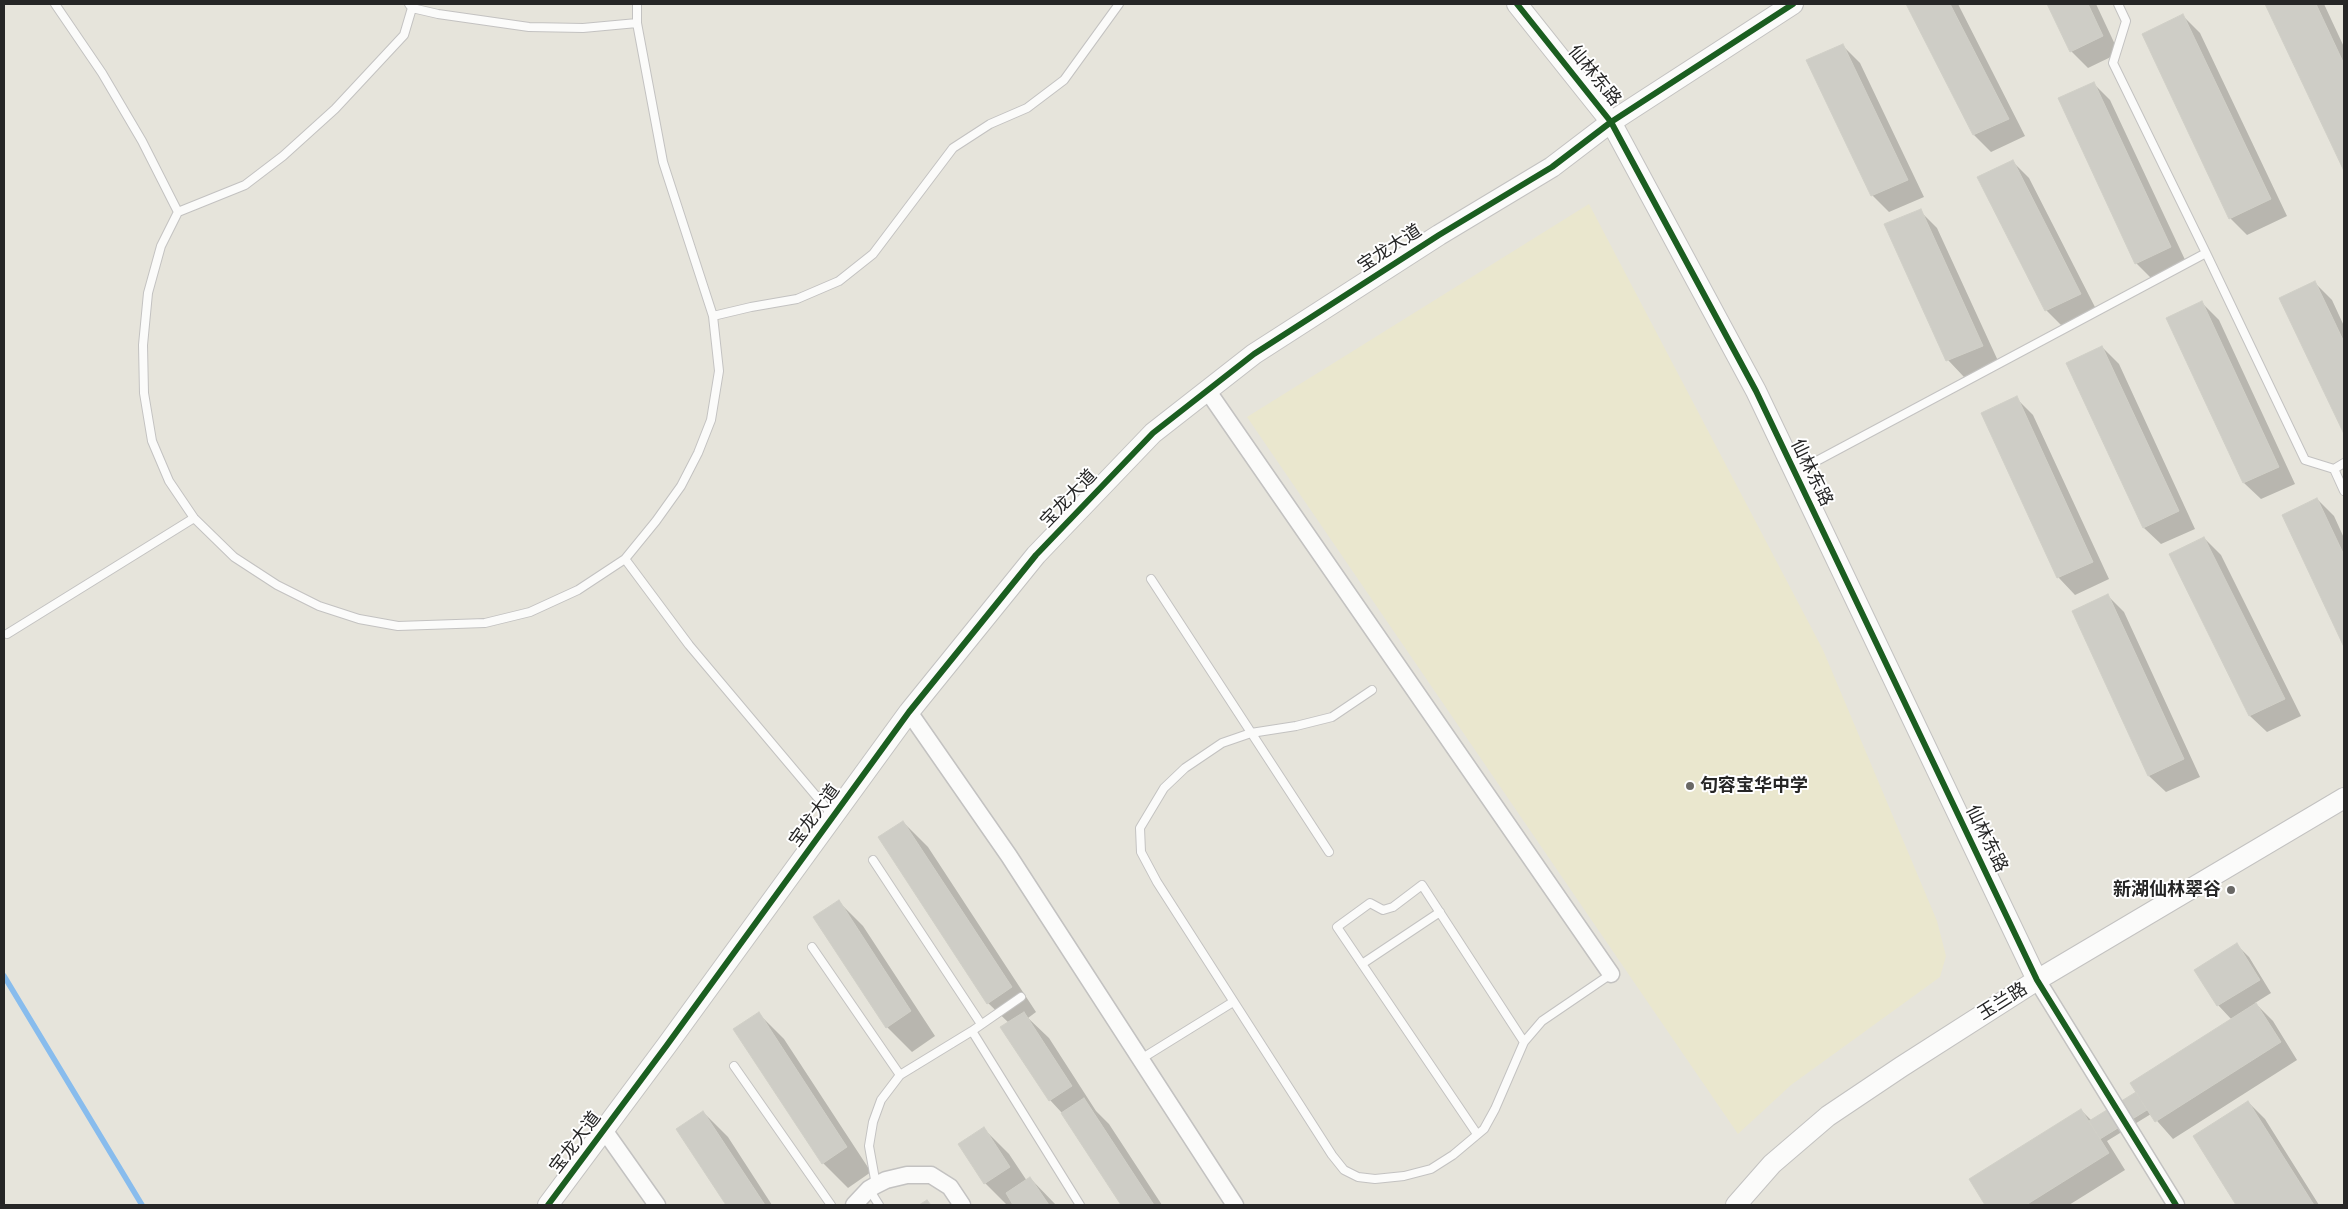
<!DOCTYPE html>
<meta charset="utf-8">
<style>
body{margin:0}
#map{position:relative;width:2348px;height:1209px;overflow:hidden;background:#e6e4db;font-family:"DM Sans",sans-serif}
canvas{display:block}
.frame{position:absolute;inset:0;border:5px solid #262626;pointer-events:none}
</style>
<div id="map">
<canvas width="2348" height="1209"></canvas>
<div class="frame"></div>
</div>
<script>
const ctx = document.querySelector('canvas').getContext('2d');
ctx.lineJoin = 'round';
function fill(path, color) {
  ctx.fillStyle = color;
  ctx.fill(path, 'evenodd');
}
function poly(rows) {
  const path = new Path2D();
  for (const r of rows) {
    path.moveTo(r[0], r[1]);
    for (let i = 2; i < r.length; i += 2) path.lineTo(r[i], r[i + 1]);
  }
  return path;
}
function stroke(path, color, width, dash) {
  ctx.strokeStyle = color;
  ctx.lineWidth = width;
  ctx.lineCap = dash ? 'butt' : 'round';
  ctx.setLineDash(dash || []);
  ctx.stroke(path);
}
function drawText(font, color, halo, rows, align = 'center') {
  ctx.font = font + ' "DM Sans","Noto Sans SC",sans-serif';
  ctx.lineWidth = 4;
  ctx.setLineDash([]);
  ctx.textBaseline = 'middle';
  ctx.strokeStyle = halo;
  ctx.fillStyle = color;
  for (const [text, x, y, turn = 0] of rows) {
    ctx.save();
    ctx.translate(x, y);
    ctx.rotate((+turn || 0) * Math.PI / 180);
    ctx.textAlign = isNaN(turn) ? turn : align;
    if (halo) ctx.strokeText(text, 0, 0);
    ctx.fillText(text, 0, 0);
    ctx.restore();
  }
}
fill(poly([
 [1589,204,1823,650,1937,921,1946,956,1940,977,1791,1085,1738,1134,1247,417]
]), '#eae7ce');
fill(poly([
 [1907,4,1958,4,2025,136,1991,152,1974,135],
 [2048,4,2096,4,2119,53,2088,68,2071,51],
 [2266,4,2324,4,2344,47,2344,169],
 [2183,16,2200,33,2287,216,2247,235,2230,218,2143,35],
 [1843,46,1860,63,1924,197,1889,212,1872,195],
 [2093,83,2110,100,2187,264,2153,280,2136,263],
 [2012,161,2029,178,2097,311,2063,327,2046,310],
 [1920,211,1937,228,1999,363,1964,377,1948,360,1886,225],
 [2315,283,2332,300,2344,326,2344,431,2281,299],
 [2202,303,2219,320,2295,484,2261,499,2244,483,2168,319],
 [2102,347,2119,364,2195,529,2161,544,2144,528,2068,363],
 [2016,398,2033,415,2109,579,2075,595,2059,578,1982,414],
 [2317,499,2334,516,2344,538,2344,644,2283,515],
 [2204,538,2221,555,2301,716,2267,732,2250,716,2170,555],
 [2107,595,2124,612,2200,777,2166,792,2149,776,2073,611],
 [903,822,928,847,1036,1012,1028,1018,1049,1038,1096,1111,1109,1124,1162,1205,1123,1205,1062,1113,1050,1100,1009,1023,988,1003],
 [838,901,863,926,935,1036,912,1052,887,1027],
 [2237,945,2249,957,2271,993,2255,1003,2273,1021,2297,1060,2173,1139,2151,1114,2107,1141,2125,1170,2069,1205,1987,1205,1971,1180,2081,1110,2092,1121,2137,1092,2232,1020,2218,1005,2196,970],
 [759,1014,784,1039,871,1172,848,1188,823,1163],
 [2248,1102,2265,1119,2319,1205,2238,1205,2195,1136],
 [703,1112,728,1137,772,1205,727,1205,678,1129],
 [984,1129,1009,1154,1027,1181,1030,1178,1056,1205,1007,1205,985,1183,960,1144]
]), '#0003');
stroke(poly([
 [4,976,142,1205]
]), '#88bced', 5.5);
const building = poly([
 [1906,4,1950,4,2009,119,1973,135,1906,4],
 [2047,4,2088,4,2103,36,2070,52,2047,4],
 [2265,4,2316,4,2344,64,2344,171,2265,4],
 [2183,14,2271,199,2229,219,2142,34,2183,14],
 [1843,44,1908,180,1871,196,1806,60,1843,44],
 [2094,82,2171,247,2135,264,2058,98,2094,82],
 [2013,160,2081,294,2045,311,1977,177,2013,160],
 [1921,209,1983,346,1946,361,1884,224,1921,209],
 [2315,281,2344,342,2344,434,2279,298,2315,281],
 [2202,301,2279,467,2243,483,2166,318,2202,301],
 [2102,346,2179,511,2143,528,2066,363,2102,346],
 [2017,396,2093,562,2057,578,1981,413,2017,396],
 [2317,498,2344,555,2344,647,2282,515,2317,498],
 [2204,537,2285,699,2249,716,2169,554,2204,537],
 [2108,594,2184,759,2148,776,2072,611,2108,594],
 [903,821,1012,987,987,1004,878,837,903,821],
 [839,900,911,1011,886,1028,813,917,839,900],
 [2237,943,2260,980,2217,1006,2194,970,2237,943],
 [2256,1003,2281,1042,2155,1122,2130,1083,2256,1003],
 [759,1012,847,1147,822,1164,733,1029,759,1012],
 [1024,1012,1072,1086,1049,1101,1000,1027,1024,1012],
 [2136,1092,2147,1110,2100,1139,2089,1121,2136,1092],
 [1084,1098,1154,1205,1121,1205,1061,1113,1084,1098],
 [2248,1101,2314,1205,2236,1205,2193,1136,2248,1101],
 [2081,1109,2109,1153,2026,1205,1985,1205,1969,1179,2081,1109],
 [703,1111,765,1205,726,1205,676,1129,703,1111],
 [984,1127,1010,1167,984,1184,958,1144,984,1127],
 [1030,1177,1049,1205,1013,1205,1006,1193,1030,1177],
 [927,1200,931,1205,919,1205,927,1200]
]);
fill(building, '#cecdc6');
stroke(building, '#d0cfc7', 1);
const service = poly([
 [55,4,102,73,142,141,178,212,161,246,148,293,143,345,144,393,152,441,169,481,194,518,234,557,277,585,319,606,359,619,398,626,485,623,530,612,578,590,625,559,656,521,681,486,698,453,711,420,719,371,713,316,663,162,637,23,637,4],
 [409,4,412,8,438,14,529,27,583,28,637,23],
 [2118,4,2126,21,2113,63,2206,253],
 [178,212,245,185,283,156,335,109,404,35,412,8],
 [713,316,751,307,797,299,839,281,873,254,953,148,990,124,1027,108,1064,80,1119,4],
 [2334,469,2344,463],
 [1796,472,2206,253,2305,460,2334,469,2344,491],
 [625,559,689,645,833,816],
 [1151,579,1329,852],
 [7,634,194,518],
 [1372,690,1332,717,1296,726,1251,733,1222,743,1185,768,1164,788,1140,828,1141,852,1157,882,1332,1155,1344,1170,1358,1177,1375,1179,1404,1176,1431,1169,1453,1155,1484,1129,1495,1109,1524,1042,1542,1021,1611,974],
 [873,860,981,1024],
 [812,947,900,1075],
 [1362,964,1440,912],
 [972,1031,1080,1205],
 [1141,1059,1233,1002],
 [734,1066,831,1205],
 [1477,1134,1337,927,1370,903,1383,910,1393,907,1422,885,1524,1042],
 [876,1185,869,1146,873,1122,881,1100,900,1075,972,1031,1021,997],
 [869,1189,879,1205]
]);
const minor = poly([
 [1207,390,1611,974],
 [909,712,1009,856,1235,1205],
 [2037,980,2176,1205],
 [604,1130,657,1205],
 [854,1205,869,1189,876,1185,886,1180,907,1175,931,1175,950,1187,962,1205]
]);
const tertiary = poly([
 [1517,4,1611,122,1756,391,2037,980],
 [548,1205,667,1045,909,712,1036,555,1153,433,1254,354,1439,235,1552,167,1611,122,1793,4],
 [1736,1205,1772,1164,1828,1116,1901,1067,2037,980,2344,798]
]);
stroke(service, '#c3c2c1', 10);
stroke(minor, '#c3c2c1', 19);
stroke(tertiary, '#c3c2c1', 22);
stroke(service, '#fbfbfa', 8);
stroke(minor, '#fbfbfa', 16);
stroke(tertiary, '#fbfbfa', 20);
stroke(poly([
 [1517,4,1611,122,1756,391,2037,980,2176,1205],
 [548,1205,667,1045,909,712,1036,555,1153,433,1254,354,1439,235,1552,167,1611,122,1793,4]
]), '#1b5e20', 6);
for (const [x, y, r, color] of [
 [1690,786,5,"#696865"],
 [2231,890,5,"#696865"]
]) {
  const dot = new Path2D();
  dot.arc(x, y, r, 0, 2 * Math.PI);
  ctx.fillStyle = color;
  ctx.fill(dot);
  stroke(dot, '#fff', 2);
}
drawText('18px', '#262626', '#fff', [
 ["仙林东路",1594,76,51],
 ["宝龙大道",1390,249,-33],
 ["仙林东路",1811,473,64],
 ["宝龙大道",1069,499,-46],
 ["宝龙大道",815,816,-54],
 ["仙林东路",1986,839,64],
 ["玉兰路",2003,1002,-32],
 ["宝龙大道",576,1143,-53]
]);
drawText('bold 18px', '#262626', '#fff', [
 ["句容宝华中学",1700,786],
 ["新湖仙林翠谷",2221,890,"right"]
], 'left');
</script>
